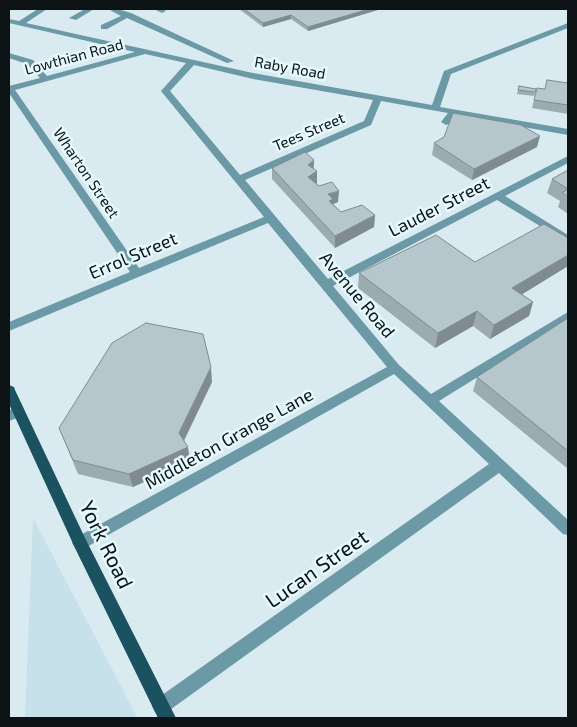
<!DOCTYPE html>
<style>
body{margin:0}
#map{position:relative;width:577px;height:727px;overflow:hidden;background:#d9ebf1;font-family:"Exo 2",sans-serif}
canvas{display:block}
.frame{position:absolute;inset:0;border:10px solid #0d1315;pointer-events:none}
</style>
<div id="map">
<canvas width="577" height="727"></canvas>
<div class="frame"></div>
</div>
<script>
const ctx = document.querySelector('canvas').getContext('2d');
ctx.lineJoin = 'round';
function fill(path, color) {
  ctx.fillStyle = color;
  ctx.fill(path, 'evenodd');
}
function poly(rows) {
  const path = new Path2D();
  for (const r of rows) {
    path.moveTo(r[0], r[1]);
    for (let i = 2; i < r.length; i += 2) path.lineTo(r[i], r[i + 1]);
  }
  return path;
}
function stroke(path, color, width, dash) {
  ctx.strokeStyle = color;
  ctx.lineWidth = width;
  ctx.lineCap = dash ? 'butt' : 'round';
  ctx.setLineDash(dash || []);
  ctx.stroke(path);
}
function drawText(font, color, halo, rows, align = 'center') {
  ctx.font = font + ' "Exo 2",sans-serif';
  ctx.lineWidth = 5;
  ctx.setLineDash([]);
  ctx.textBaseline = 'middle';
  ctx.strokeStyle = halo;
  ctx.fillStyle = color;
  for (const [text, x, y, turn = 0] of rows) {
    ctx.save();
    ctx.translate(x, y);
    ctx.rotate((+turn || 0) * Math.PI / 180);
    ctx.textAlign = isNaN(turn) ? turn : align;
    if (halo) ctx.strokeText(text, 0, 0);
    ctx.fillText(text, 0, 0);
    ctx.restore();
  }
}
fill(poly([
 [33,518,136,715,137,718,25,718]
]), '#c6e1e9');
fill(poly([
 [38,9,47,9,26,23,253,73,432,105,444,71,568,23,568,28,451,74,440,107,568,129,568,135,456,115,449,124,446,125,441,122,448,113,381,101,371,125,245,180,328,279,568,156,568,163,505,196,568,235,568,243,497,200,333,286,399,365,431,394,568,312,568,321,439,401,568,520,568,535,563,534,499,473,167,712,161,715,155,712,152,706,155,700,489,464,394,374,85,548,80,550,75,548,72,543,75,538,387,367,268,223,9,331,9,322,130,272,9,93,9,86,40,78,27,64,9,58,9,53,33,60,47,76,135,52,9,23,9,19,19,21,38,9],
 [145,54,186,63,161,91,264,217,139,268,15,90,145,54],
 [194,65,253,79,373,100,364,121,240,175,170,91,194,65],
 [85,9,94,9,76,20,69,18,85,9],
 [108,9,118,9,131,13,234,61,227,63,127,18,107,29,101,29,101,25,121,16,108,9],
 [154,9,163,9,166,11,162,13,154,9],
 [18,407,23,408,25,412,23,416,9,421,9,410,18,407]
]), '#6b99a6');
fill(poly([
 [9,385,14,387,15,390,85,538,176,718,158,718,75,548,9,404,9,385]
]), '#1b5260');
fill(poly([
 [239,9,381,9,308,31,291,19,263,27],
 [568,83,568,114,532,108,537,88,544,89],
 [519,86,536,89,534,96,517,94],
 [434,143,537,147,472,180,432,155],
 [314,160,314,169,317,183,316,183,338,202,333,204,341,212,375,215,374,227,335,248,272,179,272,168],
 [568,170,568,214,558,207,560,201,547,193,552,179],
 [475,262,568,266,522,294,533,302,529,316,490,339,473,326,435,348,358,288,359,273],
 [568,318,568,469,473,391,477,377],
 [212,382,184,441,190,461,133,487,78,474,59,428]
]), '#9cabaf');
fill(poly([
 [369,9,381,9,308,31,308,27],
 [291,15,291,19,263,27,263,23],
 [540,136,537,147,472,180,474,169],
 [314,160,313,172,308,165],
 [317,171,317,183,308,189,308,177],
 [339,191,338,202,333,204,332,211,328,194],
 [375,215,374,227,335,248,335,236],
 [568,255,568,266,508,303,512,288],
 [533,302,529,316,490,339,494,325],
 [477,311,473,326,435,348,438,333],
 [211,367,212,382,181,446,179,433],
 [188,447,190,461,133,487,129,474]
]), '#7f8b8f');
const building = poly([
 [244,9,369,9,308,27,291,15,263,23,244,9],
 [547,80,568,83,568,105,534,100,537,88,545,89,547,80],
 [519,86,536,89,535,92,518,90,519,86],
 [453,113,521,125,540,136,474,169,434,143,444,137,453,113],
 [305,152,314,160,308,165,317,171,308,177,319,186,332,182,339,191,328,194,333,199,329,201,341,212,362,205,375,215,335,236,272,168,305,152],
 [568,170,568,189,552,179,568,170],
 [568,189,568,196,562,193,568,189],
 [544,224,568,238,568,255,512,288,533,302,494,325,477,311,438,333,359,273,436,235,475,262,544,224],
 [568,318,568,451,477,377,568,318],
 [146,323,203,334,211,367,179,433,188,447,129,474,73,460,59,428,112,343,146,323]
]);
fill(building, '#b5c7cc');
stroke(building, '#7f8b8f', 1);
drawText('15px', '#0d1315', '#e6f9fe', [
 ["Lowthian Road",74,57,-15],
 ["Raby Road",290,68,10],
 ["Tees Street",309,132,-23],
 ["Wharton Street",86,173,56]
]);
drawText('18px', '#0d1315', '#e6f9fe', [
 ["Lauder Street",439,207,-27],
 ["Errol Street",133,256,-23],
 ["Avenue Road",357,295,50],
 ["Middleton Grange Lane",229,439,-29]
]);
drawText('21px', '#0d1315', '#e6f9fe', [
 ["York Road",106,545,64],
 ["Lucan Street",317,569,-35]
]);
</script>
